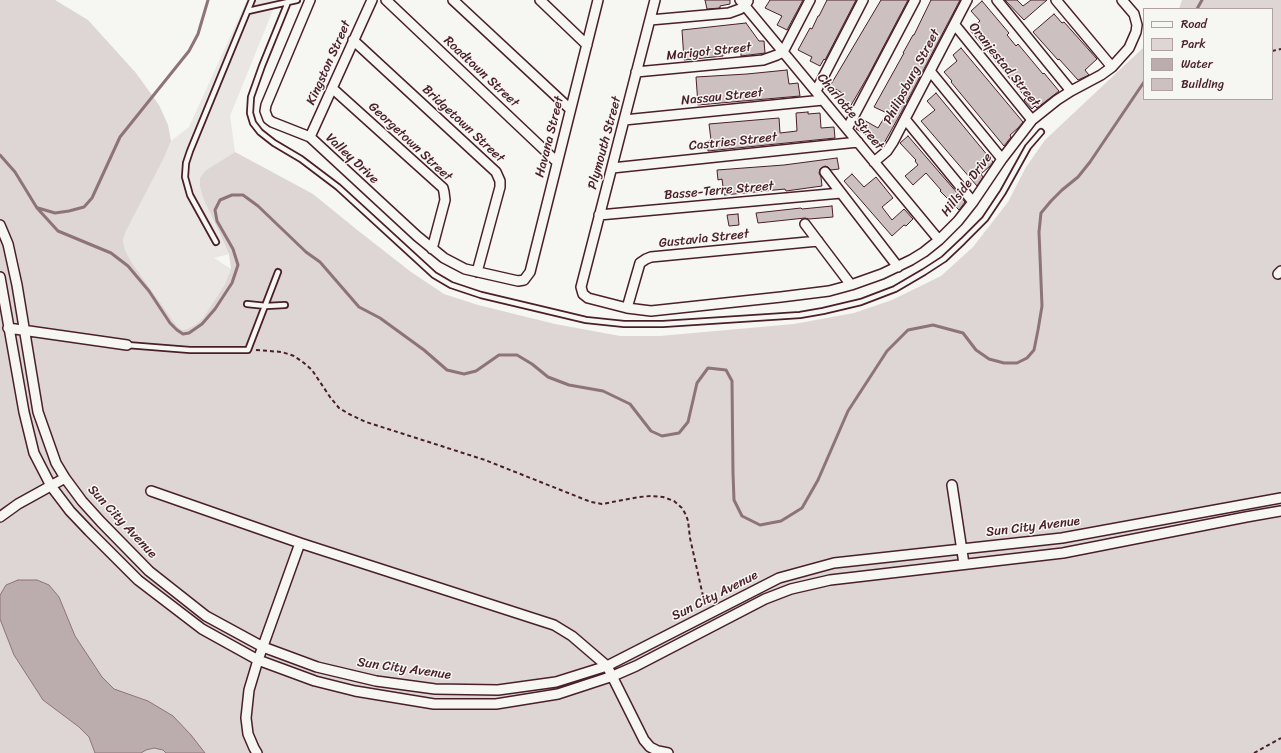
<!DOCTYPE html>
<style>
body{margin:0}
#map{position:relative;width:1281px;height:753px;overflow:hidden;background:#f6f6f2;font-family:Sriracha,sans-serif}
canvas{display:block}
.legend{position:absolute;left:1143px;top:8px;width:130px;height:92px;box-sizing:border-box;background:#f6f6f2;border:1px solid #b1a0a2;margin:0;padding:5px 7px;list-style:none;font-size:12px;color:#4a1f2b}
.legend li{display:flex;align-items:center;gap:8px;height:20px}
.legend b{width:20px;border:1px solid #b1a0a2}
</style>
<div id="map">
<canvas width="1281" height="753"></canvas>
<ul class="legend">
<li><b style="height:5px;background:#f6f6f2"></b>Road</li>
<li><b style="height:11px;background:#ddd6d5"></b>Park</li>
<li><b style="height:11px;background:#bbadae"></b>Water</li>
<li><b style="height:11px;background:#ccc1c0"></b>Building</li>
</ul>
</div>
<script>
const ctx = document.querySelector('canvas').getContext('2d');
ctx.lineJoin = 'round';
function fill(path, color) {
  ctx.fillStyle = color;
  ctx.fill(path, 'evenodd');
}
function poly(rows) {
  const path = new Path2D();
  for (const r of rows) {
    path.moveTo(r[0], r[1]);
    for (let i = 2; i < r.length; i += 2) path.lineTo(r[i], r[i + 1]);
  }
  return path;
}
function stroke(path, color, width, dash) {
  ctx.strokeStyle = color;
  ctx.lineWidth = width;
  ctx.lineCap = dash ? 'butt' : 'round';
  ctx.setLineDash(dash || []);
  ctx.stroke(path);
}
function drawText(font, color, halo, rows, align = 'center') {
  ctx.font = font + ' Sriracha,sans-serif';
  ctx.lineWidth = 3;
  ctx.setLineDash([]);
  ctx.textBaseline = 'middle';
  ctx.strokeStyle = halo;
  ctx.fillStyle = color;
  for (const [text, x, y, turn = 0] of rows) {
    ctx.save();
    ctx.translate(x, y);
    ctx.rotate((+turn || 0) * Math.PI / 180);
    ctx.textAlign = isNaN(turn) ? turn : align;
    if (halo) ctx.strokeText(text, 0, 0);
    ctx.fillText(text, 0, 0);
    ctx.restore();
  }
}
fill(poly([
 [247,0,277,0,230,116,235,152,206,170,200,187,213,221,229,254,214,258,231,269,225,284,203,318,195,325,187,329,182,330,177,326,132,263,125,250,123,240,126,231,163,160,171,141,189,127]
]), '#e9e6e3');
fill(poly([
 [0,0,55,0,88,20,136,73,159,105,168,125,171,141,163,160,126,231,123,240,125,250,132,263,177,326,182,330,187,329,195,325,203,318,225,284,231,269,229,254,204,200,200,187,200,178,206,170,235,152,313,194,356,229,411,272,444,294,478,305,555,324,620,336,660,336,794,324,854,313,892,300,941,276,973,247,1008,202,1026,167,1045,140,1144,47,1144,99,1272,99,1272,9,1179,9,1182,0,1281,0,1281,753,0,753]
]), '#ddd6d5');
const water = poly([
 [18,580,37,580,49,585,59,597,75,636,102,677,114,689,148,701,173,716,191,735,205,753,166,753,163,750,154,748,146,750,141,753,95,753,89,737,79,727,43,700,14,655,0,619,0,595,6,585,18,580]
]);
fill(water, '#bbadae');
stroke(water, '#8e747a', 1);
stroke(poly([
 [1197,9,1202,0],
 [0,155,15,172,37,208,58,231,111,253,128,266,149,291,170,323,177,330,183,334,189,333,202,324,215,309,232,283,238,265,233,249,217,221,215,210,220,200,232,195,243,195,258,206,306,252,320,262,359,307,380,318,424,350,447,370,464,374,476,371,499,355,517,355,532,364,548,377,569,385,603,391,630,404,651,431,662,436,679,433,688,422,697,383,708,368,726,370,732,381,733,473,734,500,742,516,760,525,781,521,802,508,818,480,848,411,887,351,908,330,933,325,963,333,976,350,989,359,1004,363,1017,363,1027,358,1034,350,1038,330,1042,306,1039,232,1041,213,1051,201,1062,190,1078,177,1090,162,1144,82],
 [38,208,55,213,69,211,84,207,92,198,120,137,189,51,198,34,208,0]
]), '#8e747a', 3);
const building = poly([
 [705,0,730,0,730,4,720,6,720,8,707,9,705,0],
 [770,0,803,0,787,30,777,25,782,16,765,8,770,0],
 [827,0,856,0,825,60,824,59,820,66,810,61,812,57,798,50,810,28,812,29,818,16,819,16,827,0],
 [881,0,908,0,868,76,850,107,840,102,844,94,830,86,881,0],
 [931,0,960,0,902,111,883,145,856,129,862,119,878,128,887,113,874,107,904,53,903,53,913,35,914,35,931,0],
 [1005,0,1017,0,1023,6,1031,0,1047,0,1024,20,1005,0],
 [982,1,1009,33,1007,35,1016,46,1018,44,1043,74,1044,73,1059,91,1037,108,1035,106,1032,109,1024,100,1026,98,970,30,980,21,971,11,982,1],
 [1054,14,1062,23,1064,22,1097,59,1085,70,1089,75,1078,80,1059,59,1058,60,1033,32,1054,14],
 [746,23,759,41,764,41,765,53,741,56,741,50,723,53,723,56,684,60,682,30,746,23],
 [961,48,1023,122,1018,128,1010,135,1011,137,1004,146,951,82,952,81,944,72,957,61,953,55,961,48],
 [787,70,789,84,798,83,800,96,698,105,696,77,747,74,787,70],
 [936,93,993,162,990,166,981,174,983,177,977,186,921,121,935,110,927,101,936,93],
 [808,112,808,114,820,113,821,128,834,127,835,138,708,151,707,141,711,140,709,124,779,118,780,133,797,131,796,113,808,112],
 [908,136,965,202,959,210,940,191,941,190,926,173,913,185,905,176,918,165,915,161,916,160,900,143,908,136],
 [837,158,839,169,831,170,828,167,825,166,820,169,819,173,821,177,822,186,786,191,785,189,724,195,722,179,718,180,717,170,784,165,837,158],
 [852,174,864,187,876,177,893,198,882,207,892,220,904,209,913,219,906,226,904,225,892,236,844,181,852,174],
 [832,206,833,217,809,219,805,218,758,223,756,213,801,208,802,209,832,206],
 [738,214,739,225,729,226,727,215,738,214]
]);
fill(building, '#ccc1c0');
stroke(building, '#4a1f2b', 1);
const service = poly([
 [288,2,262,66,251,97,250,113,253,123,260,132,274,143,301,159,338,187,434,275,451,285,481,295,586,320,624,324,663,324,800,315,823,311,861,302,895,289,924,272,944,259,963,241,985,219,1003,192,1028,147,1041,132],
 [248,11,297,0],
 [216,242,190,195,185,177,186,163,190,151,252,0],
 [247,304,266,306,285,305],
 [127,345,190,350,248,350,278,272]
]);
const minor = poly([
 [310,0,266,105,265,111,268,119,272,122,310,137,417,236,444,258,465,269,518,281,524,280,530,272,598,0],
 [386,0,557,162],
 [453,0,570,109],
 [540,0,587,45],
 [655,0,581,287,583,294,588,298,627,308,651,311,781,297,829,291,851,285,882,274,911,260,924,252,939,240,958,221,973,202,1002,159,1032,120,1057,100,1071,91,1101,75,1112,67,1129,48,1136,32,1137,25,1134,14,1122,0],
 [740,0,939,240],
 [997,0,1071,91],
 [1056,0,1112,67],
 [650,20,729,13,740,9,745,6,748,1],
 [955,25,1032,120],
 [353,40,496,172,500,181,500,187,477,272],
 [930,71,1002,159],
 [636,72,763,60,777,55,783,52,810,0],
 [332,88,443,188,444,192,445,200,432,249],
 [816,91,863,0],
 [905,119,973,202],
 [624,120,823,100],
 [847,129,915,0],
 [310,137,372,0],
 [874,162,887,151,893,142,967,0],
 [612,168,858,142],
 [825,172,898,267],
 [599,215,841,193],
 [805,224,851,285],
 [0,225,8,244,17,285,38,412,56,463,65,478,82,501,101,522,149,571,206,616,263,647,317,667,376,681,435,689,498,690,556,682,607,666,779,578,834,563,1062,538,1281,498],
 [1278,274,1281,271],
 [0,277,24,412,34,453,51,486,70,511,89,531,138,580,202,629,258,660,315,681,355,691,434,704,496,704,558,694,613,676,636,666,765,599,791,589,830,580,1063,553,1246,517,1281,511],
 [627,308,640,263,646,259,651,257,818,241],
 [8,328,127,345],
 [952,485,964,564],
 [151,491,300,543,554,625,572,636,607,666,644,740,650,747,658,751,668,753],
 [0,517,18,504,65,478],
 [257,753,254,748,248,734,246,718,249,690,258,660,300,543]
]);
stroke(service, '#4a1f2b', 8);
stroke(minor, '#4a1f2b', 12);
stroke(poly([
 [1272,51,1281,49],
 [256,350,282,352,294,356,304,363,312,370,330,397,339,408,349,414,366,422,485,460,591,502,602,504,639,497,651,496,663,497,674,501,682,508,686,515,688,521,690,538,705,605],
 [1254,753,1281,738]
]), '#4a1f2b', 2, [4, 3]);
stroke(service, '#f6f6f2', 4.5);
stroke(minor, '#f6f6f2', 9);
drawText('13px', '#4a1f2b', '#f6f6f2', [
 ["Marigot Street",709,52,-6],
 ["Kingston Street",329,63,-66],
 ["Oranjestad Street",1004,65,51],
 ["Roadtown Street",481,72,43],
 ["Philipsburg Street",912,77,-62],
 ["Nassau Street",722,97,-6],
 ["Charlotte Street",850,112,50],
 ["Bridgetown Street",463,124,43],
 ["Havana Street",550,137,-76],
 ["Georgetown Street",410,142,43],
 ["Castries Street",733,142,-6],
 ["Plymouth Street",605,143,-75],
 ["Valley Drive",352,159,43],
 ["Hillside Drive",967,185,-53],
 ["Basse-Terre Street",719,191,-5],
 ["Gustavia Street",704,239,-6],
 ["Sun City Avenue",122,522,47],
 ["Sun City Avenue",1033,527,-7],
 ["Sun City Avenue",715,596,-27],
 ["Sun City Avenue",404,669,8]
]);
</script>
